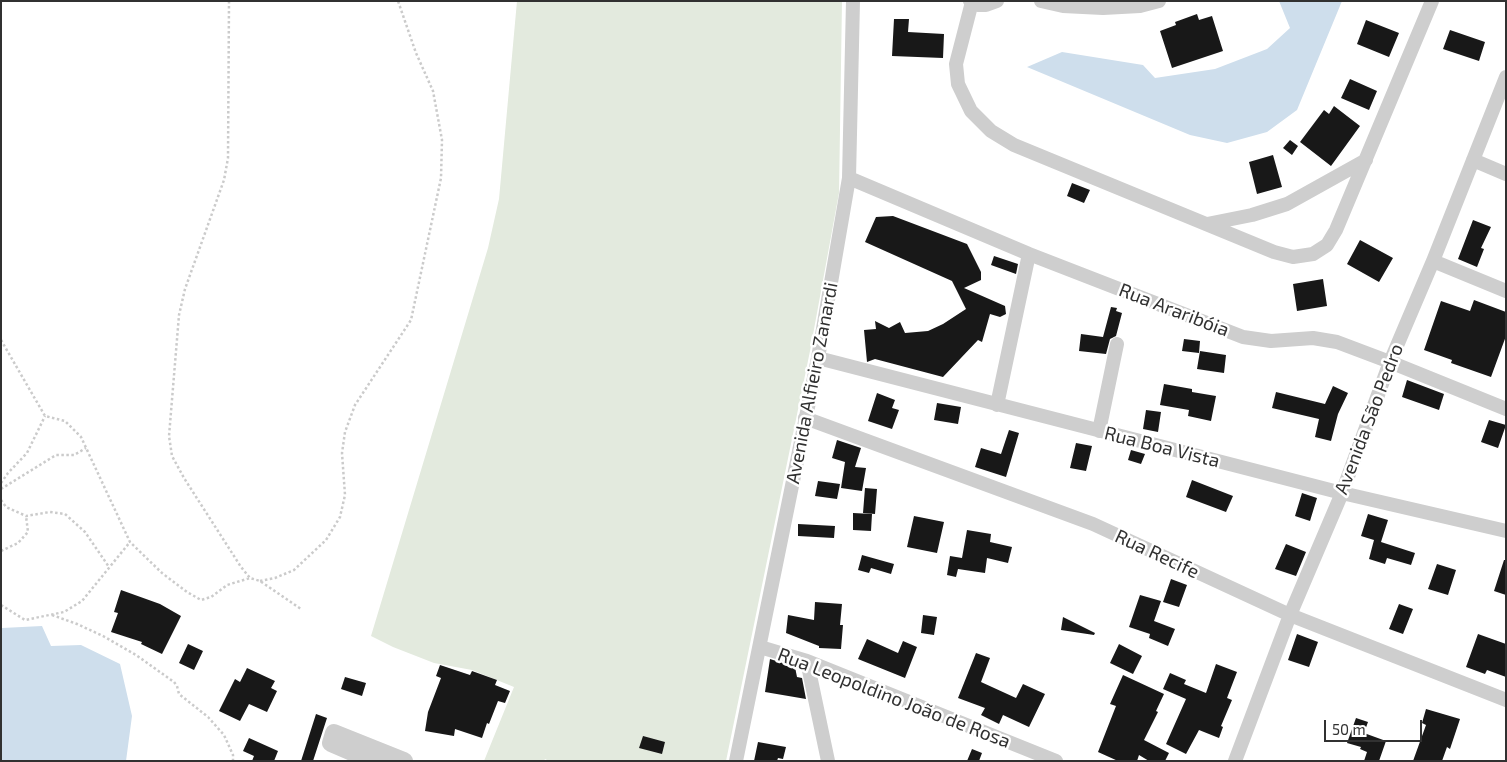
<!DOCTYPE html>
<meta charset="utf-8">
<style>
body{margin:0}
#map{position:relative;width:1507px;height:762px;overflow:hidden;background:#fff;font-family:"Exo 2",sans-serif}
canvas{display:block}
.frame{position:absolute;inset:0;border:2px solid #313131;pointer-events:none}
.scale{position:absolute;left:1324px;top:720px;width:98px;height:22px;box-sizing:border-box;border:2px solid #313131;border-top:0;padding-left:6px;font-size:15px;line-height:18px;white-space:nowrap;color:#313131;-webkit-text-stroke:4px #fff;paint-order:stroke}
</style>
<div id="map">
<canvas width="1507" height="762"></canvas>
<div class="frame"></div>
<div class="scale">50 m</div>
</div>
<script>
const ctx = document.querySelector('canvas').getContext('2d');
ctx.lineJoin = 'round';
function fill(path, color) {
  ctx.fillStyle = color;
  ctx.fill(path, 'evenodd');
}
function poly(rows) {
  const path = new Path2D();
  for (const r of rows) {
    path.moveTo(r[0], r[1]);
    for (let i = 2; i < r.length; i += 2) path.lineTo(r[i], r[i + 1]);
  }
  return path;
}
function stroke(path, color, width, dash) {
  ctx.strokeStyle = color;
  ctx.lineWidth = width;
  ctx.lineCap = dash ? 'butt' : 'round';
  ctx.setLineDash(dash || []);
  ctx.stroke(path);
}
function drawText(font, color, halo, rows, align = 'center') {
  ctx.font = font + ' "Exo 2",sans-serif';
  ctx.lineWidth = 5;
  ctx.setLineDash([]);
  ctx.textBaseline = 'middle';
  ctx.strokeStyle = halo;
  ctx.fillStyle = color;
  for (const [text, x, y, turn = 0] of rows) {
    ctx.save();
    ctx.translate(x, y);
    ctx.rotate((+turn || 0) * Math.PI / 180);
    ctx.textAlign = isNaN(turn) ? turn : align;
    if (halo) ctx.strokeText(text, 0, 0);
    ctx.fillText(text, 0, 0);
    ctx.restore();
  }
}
fill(poly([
 [517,1,842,1,839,193,810,351,726,761,549,761,545,759,544,761,484,761,514,687,472,670,434,663,393,647,371,636,488,248,499,199]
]), '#e3eade');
fill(poly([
 [1279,1,1342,1,1297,110,1267,132,1227,143,1190,135,1027,67,1062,52,1143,65,1155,78,1215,69,1267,49,1290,28],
 [1,626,2,628,42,626,51,646,81,645,120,664,132,716,126,761,1,761]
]), '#cedeec');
fill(poly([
 [1197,14,1199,20,1212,16,1223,51,1172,68,1160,31,1176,25,1175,22],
 [894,19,909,19,908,32,944,34,943,58,892,56],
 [1366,20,1399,33,1389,57,1357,44],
 [1450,30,1485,42,1479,61,1443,49],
 [1350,79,1377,91,1369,110,1341,98],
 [1334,106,1360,126,1331,166,1300,142,1324,110,1329,114],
 [1290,140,1298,146,1292,155,1283,148],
 [1273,155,1282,187,1257,194,1249,162],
 [1072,183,1090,190,1084,203,1067,196],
 [893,216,967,244,981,272,981,280,964,288,1005,306,1006,314,1000,317,990,314,982,342,978,340,943,377,875,359,867,362,864,330,876,329,875,321,889,328,900,322,905,333,928,331,943,324,966,309,952,281,865,242,876,217],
 [1473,220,1491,227,1481,248,1484,249,1477,267,1458,259],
 [1360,240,1393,258,1379,282,1347,264],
 [994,256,1018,264,1016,274,991,265],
 [1323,279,1327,306,1297,311,1293,284],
 [1474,300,1506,312,1506,336,1491,377,1451,363,1452,360,1424,350,1441,301,1470,311],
 [1111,307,1117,308,1116,311,1122,313,1116,336,1110,339,1106,354,1079,351,1081,334,1103,337],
 [1184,339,1200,341,1199,353,1182,351],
 [1200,351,1226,355,1224,373,1197,369],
 [1407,380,1444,394,1439,410,1402,397],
 [1164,384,1192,389,1192,392,1216,396,1211,421,1188,416,1189,410,1160,405],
 [1333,386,1348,393,1338,414,1331,441,1315,437,1319,419,1272,408,1276,392,1325,404],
 [877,393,895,400,892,408,899,410,892,429,868,421],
 [937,403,961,407,958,424,934,420],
 [1146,410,1161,412,1158,432,1143,429],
 [1489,420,1506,425,1498,448,1481,442],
 [1009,430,1019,433,1006,477,975,467,981,448,1001,454],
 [837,440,861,448,855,467,866,468,862,491,841,488,845,462,832,458],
 [1076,443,1092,446,1086,471,1070,468],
 [1131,450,1145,454,1141,464,1128,460],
 [1192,480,1233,496,1226,512,1186,497],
 [818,481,840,484,837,499,815,496],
 [865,488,877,489,875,514,863,513],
 [1302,493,1317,498,1310,521,1295,516],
 [853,513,872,514,871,531,853,530],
 [1368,514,1388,520,1381,542,1415,553,1411,565,1387,558,1385,564,1369,559,1374,540,1361,536],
 [914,516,944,522,937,553,907,547],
 [798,524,835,526,834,538,798,536],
 [967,530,991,534,990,542,1012,547,1008,563,987,558,985,573,958,569,956,577,947,575,950,556,962,558],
 [1286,544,1306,552,1296,576,1275,569],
 [862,555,894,564,891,574,871,568,869,573,858,570],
 [1504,560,1506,560,1506,595,1494,591],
 [1437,564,1456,570,1448,595,1428,589],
 [1171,579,1187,585,1179,607,1163,602],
 [121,590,160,604,181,616,162,654,141,644,142,642,111,632,118,613,114,612],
 [1140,595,1161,601,1154,621,1175,629,1168,646,1149,638,1150,634,1129,627],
 [815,602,842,604,840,625,843,625,841,649,819,648,819,646,786,633,788,615,814,620],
 [1399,604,1413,609,1403,634,1389,629],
 [923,615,937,617,934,635,921,633],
 [1063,617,1095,633,1094,635,1061,630],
 [1297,634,1318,642,1309,667,1288,660],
 [1478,634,1506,644,1506,677,1487,670,1485,674,1466,667],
 [867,639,898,653,903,641,917,647,905,678,858,659],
 [188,644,203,651,194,670,179,663],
 [1119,644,1142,656,1133,674,1110,663],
 [976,653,990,658,981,682,1016,698,1023,684,1045,694,1029,727,1003,715,999,724,981,715,985,708,958,698],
 [770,659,795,667,797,677,802,678,806,699,765,692],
 [1216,664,1237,672,1227,698,1232,700,1221,726,1223,727,1219,738,1199,730,1186,754,1166,744,1186,699,1163,689,1170,673,1186,680,1184,684,1206,693],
 [440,665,470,675,472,671,497,680,495,685,510,691,505,703,498,701,489,724,487,723,482,738,455,729,454,736,425,731,428,712,441,678,436,676],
 [247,668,275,681,271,688,277,691,267,712,249,704,240,721,219,711,235,679,240,682],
 [1123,675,1164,694,1156,711,1158,712,1144,740,1169,753,1165,761,1149,761,1139,755,1137,761,1118,761,1098,752,1116,706,1110,704],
 [345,677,366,683,362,696,341,689],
 [1426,709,1460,719,1450,749,1447,747,1442,761,1413,761,1426,725,1422,723],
 [316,714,327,718,313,761,301,761],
 [1356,718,1368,722,1364,733,1386,741,1379,761,1364,761,1367,752,1360,749,1361,747,1347,743],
 [643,736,665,742,662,754,639,748],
 [249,738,278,751,274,761,252,761,254,756,243,751],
 [758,742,786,747,783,759,778,758,777,761,754,761],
 [972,749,982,753,979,761,967,761]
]), '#181818');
stroke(poly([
 [229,1,228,158,224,180,185,289,179,315,169,436,172,456,184,478,241,567,250,578,260,581,301,609],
 [1,340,45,416,65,421,81,437,130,542,162,573,187,592,201,600,211,597,227,585,250,578],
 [1,483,8,473,27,453,45,416],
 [1,489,56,455,74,455,86,448],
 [1,500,6,507,26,516,50,512,65,514,85,532,109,567],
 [1,551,18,543,28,532,26,516],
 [260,581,275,578,294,570,326,540,340,517,345,495,342,453,345,432,355,405,411,320,441,178,442,140,433,91,416,53,398,1],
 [1,605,25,620,64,612,82,601,130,542],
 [52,615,77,624,103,636,136,655,174,682,177,686,179,694,208,717,224,735,233,755,233,761]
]), '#cbcbcb', 2.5, [2.5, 2.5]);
stroke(poly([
 [970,1,979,5,986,5,997,1],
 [1041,1,1063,6,1103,8,1140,6,1159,1],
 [972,2,956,64,958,84,971,111,991,131,1014,145,1274,252,1293,257,1313,254,1327,245,1336,230,1432,1],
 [1473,160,1506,174],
 [849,178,1029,254,1243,337,1271,341,1313,338,1337,342,1390,362,1506,409],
 [1207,224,1252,215,1287,204,1366,160],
 [1433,261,1506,291],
 [818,358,1342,493,1506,531],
 [997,405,1029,254],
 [805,418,1093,524,1290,615,1506,700],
 [1099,431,1117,344],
 [760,647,807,661,1056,761],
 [807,661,828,761],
 [736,761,818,358,849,178,853,1],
 [1235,761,1290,615,1342,493,1390,362,1433,261,1506,77]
]), '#cecece', 14);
stroke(poly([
 [373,761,331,743,334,733,404,761]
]), '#cecece', 18);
drawText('19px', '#313131', '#fff', [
 ["Rua Araribóia",1174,310,21],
 ["Avenida Alfieiro Zanardi",812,383,-79],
 ["Avenida São Pedro",1369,419,-69],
 ["Rua Boa Vista",1162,447,14],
 ["Rua Recife",1157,554,25],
 ["Rua Leopoldino João de Rosa",894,698,21]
]);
</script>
